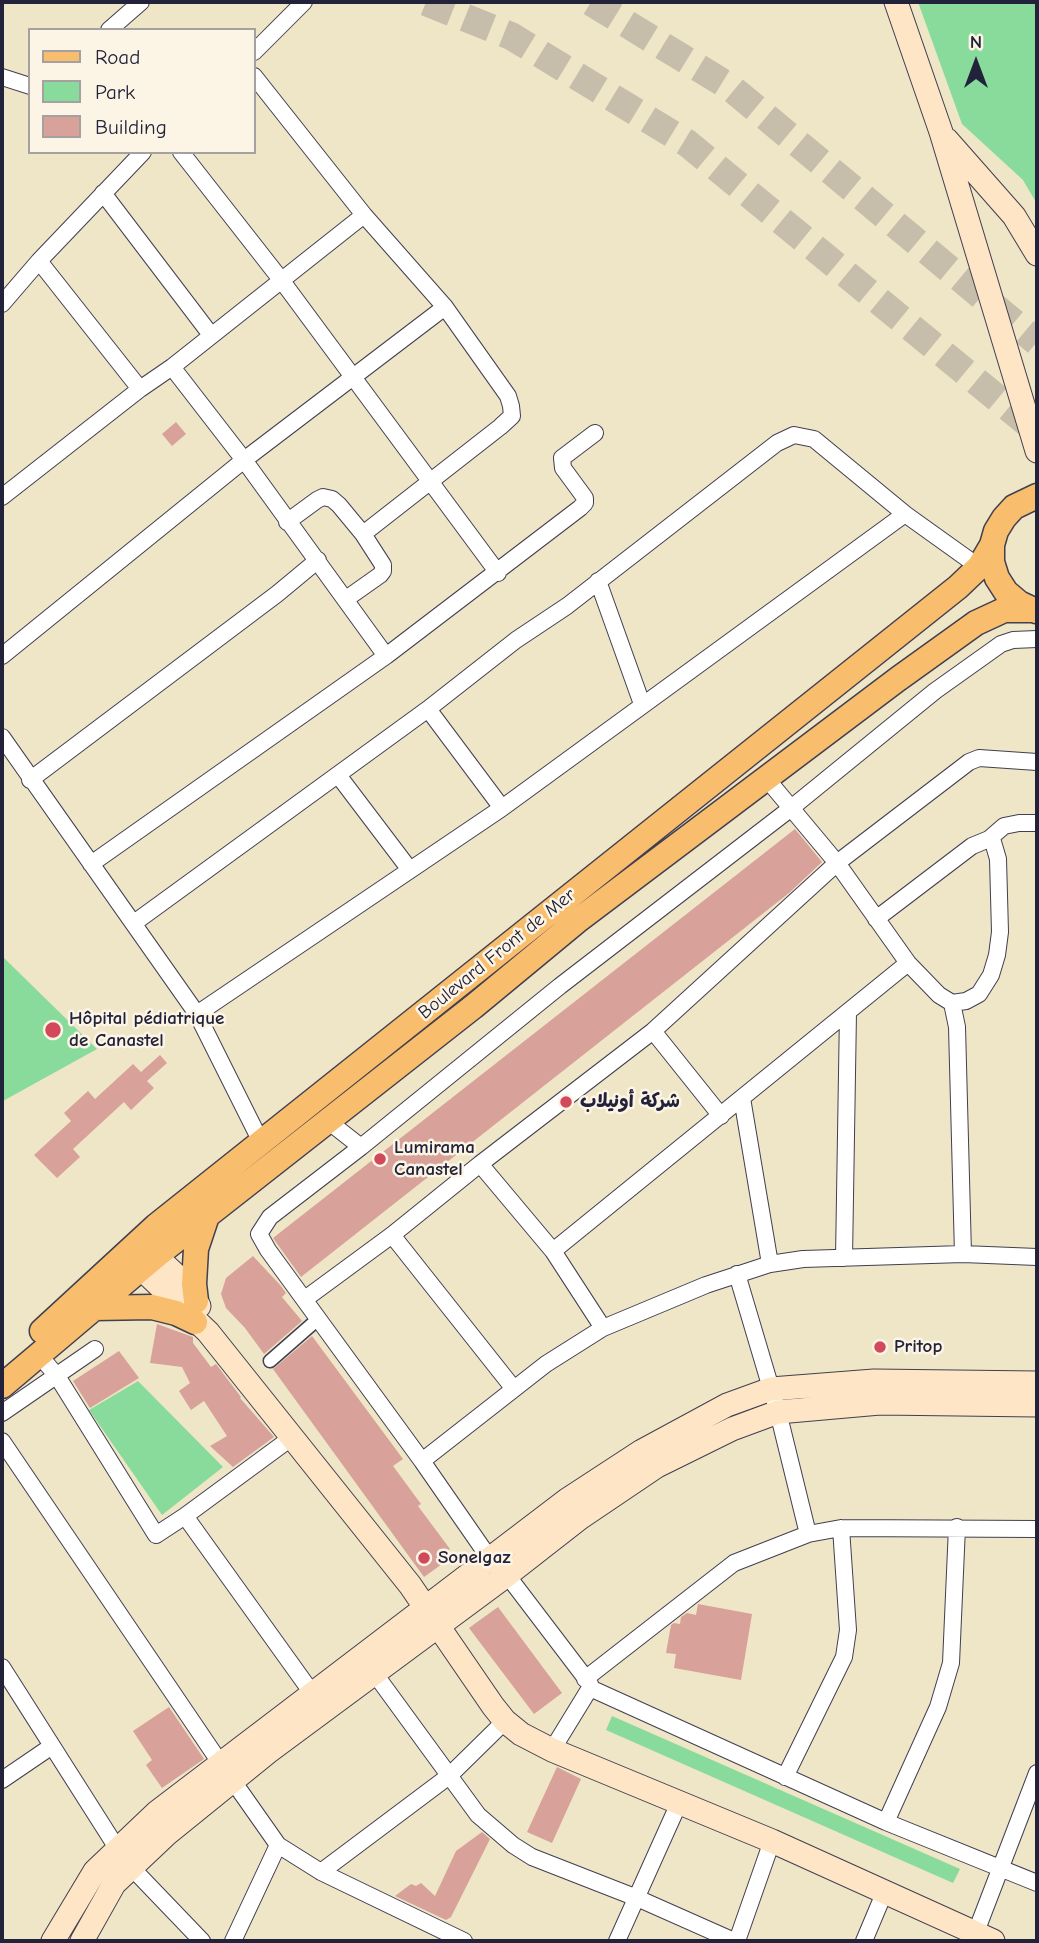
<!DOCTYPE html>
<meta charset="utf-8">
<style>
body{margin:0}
#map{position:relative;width:1039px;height:1943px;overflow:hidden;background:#efe5c7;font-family:"Comic Neue",sans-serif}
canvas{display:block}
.frame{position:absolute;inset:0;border:4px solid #22223b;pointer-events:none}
.legend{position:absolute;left:28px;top:28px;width:228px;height:126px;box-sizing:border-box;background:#fcf5e5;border:2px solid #a5a1a1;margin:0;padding:9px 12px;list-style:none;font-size:21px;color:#22223b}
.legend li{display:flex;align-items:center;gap:14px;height:35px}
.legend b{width:35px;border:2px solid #a5a1a1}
.north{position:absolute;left:941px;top:28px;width:70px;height:70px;-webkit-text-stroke:5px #fcf5e5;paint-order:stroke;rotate:0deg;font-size:19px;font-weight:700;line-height:28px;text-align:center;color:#22223b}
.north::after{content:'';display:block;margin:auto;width:24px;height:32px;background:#22223b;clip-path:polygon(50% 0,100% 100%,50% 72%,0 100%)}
</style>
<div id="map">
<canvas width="1039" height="1943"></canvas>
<div class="frame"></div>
<ul class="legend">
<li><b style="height:9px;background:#f9be6d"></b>Road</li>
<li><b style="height:19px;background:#89db9c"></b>Park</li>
<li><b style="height:19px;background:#d8a19a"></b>Building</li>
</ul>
<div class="north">N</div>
</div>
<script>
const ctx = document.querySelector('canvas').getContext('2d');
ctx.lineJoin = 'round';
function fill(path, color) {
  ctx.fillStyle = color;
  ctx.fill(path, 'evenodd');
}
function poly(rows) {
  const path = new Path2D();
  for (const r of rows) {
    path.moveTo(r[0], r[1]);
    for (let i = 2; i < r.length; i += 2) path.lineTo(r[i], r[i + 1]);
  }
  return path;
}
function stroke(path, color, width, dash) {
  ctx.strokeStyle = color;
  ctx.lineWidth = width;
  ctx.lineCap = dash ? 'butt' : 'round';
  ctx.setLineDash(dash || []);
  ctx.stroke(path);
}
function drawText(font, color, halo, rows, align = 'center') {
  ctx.font = font + ' "Comic Neue","Playpen Sans Arabic",sans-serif';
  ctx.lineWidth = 5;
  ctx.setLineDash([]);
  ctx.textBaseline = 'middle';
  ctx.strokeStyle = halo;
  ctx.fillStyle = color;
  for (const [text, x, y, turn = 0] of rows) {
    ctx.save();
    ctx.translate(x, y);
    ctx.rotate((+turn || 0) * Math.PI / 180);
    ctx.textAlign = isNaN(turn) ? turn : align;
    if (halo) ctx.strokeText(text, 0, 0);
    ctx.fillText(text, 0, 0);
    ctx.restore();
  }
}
fill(poly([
 [918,2,1037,2,1037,204,1023,180,962,124],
 [2,956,97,1049,3,1101,2,1100],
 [138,1381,223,1467,162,1515,89,1410],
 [612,1716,960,1869,953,1883,606,1730]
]), '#89db9c');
fill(poly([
 [176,422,186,434,172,446,162,434],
 [795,829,822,862,789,893,301,1277,273,1238],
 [160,1055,167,1063,147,1081,154,1088,131,1110,124,1102,73,1149,80,1157,57,1178,34,1155,71,1121,64,1113,88,1091,95,1099,133,1064,141,1072],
 [253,1256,281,1286,286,1293,282,1297,302,1321,264,1354,245,1328,226,1308,221,1294,226,1278],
 [157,1324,193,1337,193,1343,211,1367,216,1364,241,1397,240,1398,274,1437,233,1467,210,1446,227,1436,204,1401,191,1410,179,1391,190,1383,182,1367,150,1363],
 [312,1336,403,1459,393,1466,421,1504,418,1506,450,1549,444,1553,449,1559,424,1577,273,1369],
 [119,1351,139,1378,90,1408,73,1381],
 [698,1604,752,1614,741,1680,674,1668,676,1654,666,1653,671,1625,674,1623,680,1624,681,1617,687,1613,696,1615],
 [498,1607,562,1693,534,1714,469,1628],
 [169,1707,204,1759,162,1788,146,1765,152,1760,133,1731],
 [557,1767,581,1779,552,1843,527,1832],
 [482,1832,490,1839,451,1917,446,1920,395,1896,411,1884,416,1886,421,1883,435,1896,456,1851]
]), '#d8a19a');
stroke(poly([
 [426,2,511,36,687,143,1037,431],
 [591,2,730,87,1037,342]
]), '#c6beab', 28, [28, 14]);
const pedestrian = poly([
 [270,1361,318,1319]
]);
const minor = poly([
 [109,30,141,2],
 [254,52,304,2],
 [254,76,364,215,445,307,508,396,511,406,512,416,500,427,363,534],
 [2,77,30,86],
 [181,152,282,281,498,573],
 [103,193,211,335],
 [39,261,140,389],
 [2,304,39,261,143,152],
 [172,367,244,460,386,656],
 [2,497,140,389,172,367,364,215],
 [287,522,317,500,323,497,332,499,339,505,363,534,383,565,383,571,380,575,346,599],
 [598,581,642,704],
 [1037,639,1013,640,1001,644,935,691,790,809,560,986,361,1147,270,1217,259,1234,268,1250,422,1461,490,1559,507,1575,590,1684,590,1688,886,1822,1037,1883],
 [2,656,244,460,445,307],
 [428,709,502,808],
 [2,737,197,1014,261,1142],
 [338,775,410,870],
 [766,778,837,863,908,963,939,995,952,1003,957,1027,963,1254],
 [30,780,277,594,318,560],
 [989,839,1004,826,1019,823,1037,823],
 [91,864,386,656,580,508,585,503,585,498,563,468,562,458,595,433],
 [876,919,972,846,989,839,993,842,998,859,1000,932,997,955,991,975,979,994,966,1001,952,1003],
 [134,923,428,709,516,640,567,606,777,443,794,435,814,439,905,514,979,567],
 [197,1014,502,808,905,514],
 [653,1031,721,1116],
 [742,1098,770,1264],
 [328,1121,361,1147],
 [480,1164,553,1251,603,1328],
 [392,1235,514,1389],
 [553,1251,908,963],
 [844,1258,848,1012],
 [737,1274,778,1412,808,1534],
 [305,1299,392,1235,480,1164,653,1031,837,863,969,762,979,758,1037,762],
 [39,1355,57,1376,156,1535,185,1516,312,1693],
 [2,1413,95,1349],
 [2,1441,221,1764],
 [422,1461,546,1364,603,1328,706,1285,770,1264,803,1259,963,1254,1037,1257],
 [185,1516,291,1438],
 [2,1667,117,1848],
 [375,1674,478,1815,513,1845,532,1857,637,1898,734,1941],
 [585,1679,734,1563,808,1534,841,1528,1037,1529],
 [552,1750,590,1688],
 [785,1777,844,1657,848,1630,841,1528],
 [2,1780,52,1746],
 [233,1781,278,1845,321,1872,464,1941],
 [886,1822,938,1707,951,1663,957,1527],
 [132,1868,202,1941],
 [321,1872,449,1776,505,1721],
 [976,1932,1037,1773],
 [233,1941,278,1845],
 [617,1941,679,1803],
 [737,1941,772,1841],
 [864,1941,885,1891]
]);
const secondary = poly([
 [896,2,941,132,1037,451],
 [947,140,1014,216,1037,254],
 [143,1244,179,1278,199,1306],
 [127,1255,208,1332,410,1585,493,1706,505,1721,521,1734,552,1750,772,1841,993,1941],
 [53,1941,95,1871,156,1813,567,1500,642,1451,727,1405,771,1389,874,1381,1037,1383],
 [82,1941,114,1884,168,1833,268,1752,507,1575,580,1518,657,1466,732,1429,778,1412,880,1403,1037,1405]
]);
const primary = poly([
 [1036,611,1019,603,1006,592,997,578,992,562,992,545,996,531,1004,518,1014,507,1037,496],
 [196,1301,194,1284,196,1249,207,1216],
 [93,1308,152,1307,176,1313,195,1322],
 [42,1331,156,1226,958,587,979,567,992,545],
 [2,1386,157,1255,473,1007,577,921,898,679,976,623,1004,610,1034,610]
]);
stroke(pedestrian, '#413f50', 15);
stroke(minor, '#413f50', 18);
stroke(secondary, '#413f50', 25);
stroke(primary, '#413f50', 27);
stroke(pedestrian, '#fff', 12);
stroke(minor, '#fff', 16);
stroke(secondary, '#fde5c5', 23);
stroke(primary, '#f9be6d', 24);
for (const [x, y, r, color] of [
 [53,1030,9,"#d1495b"],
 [566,1102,7,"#d1495b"],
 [380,1159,7,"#d1495b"],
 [880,1347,7,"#d1495b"],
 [424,1558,7,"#d1495b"]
]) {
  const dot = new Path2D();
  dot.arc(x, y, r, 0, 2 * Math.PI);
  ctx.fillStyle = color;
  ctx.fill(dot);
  stroke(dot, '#fcf5e5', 2.5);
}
drawText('19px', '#22223b', '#fcf5e5', [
 ["Boulevard Front de Mer",497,954,-39]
]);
drawText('bold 19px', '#22223b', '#fcf5e5', [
 ["Hôpital pédiatrique",69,1019],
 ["de Canastel",69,1041],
 ["شركة أونيلاب",580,1102],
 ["Lumirama",394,1148],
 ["Canastel",394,1170],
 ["Pritop",894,1347],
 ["Sonelgaz",438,1558]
], 'left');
</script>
